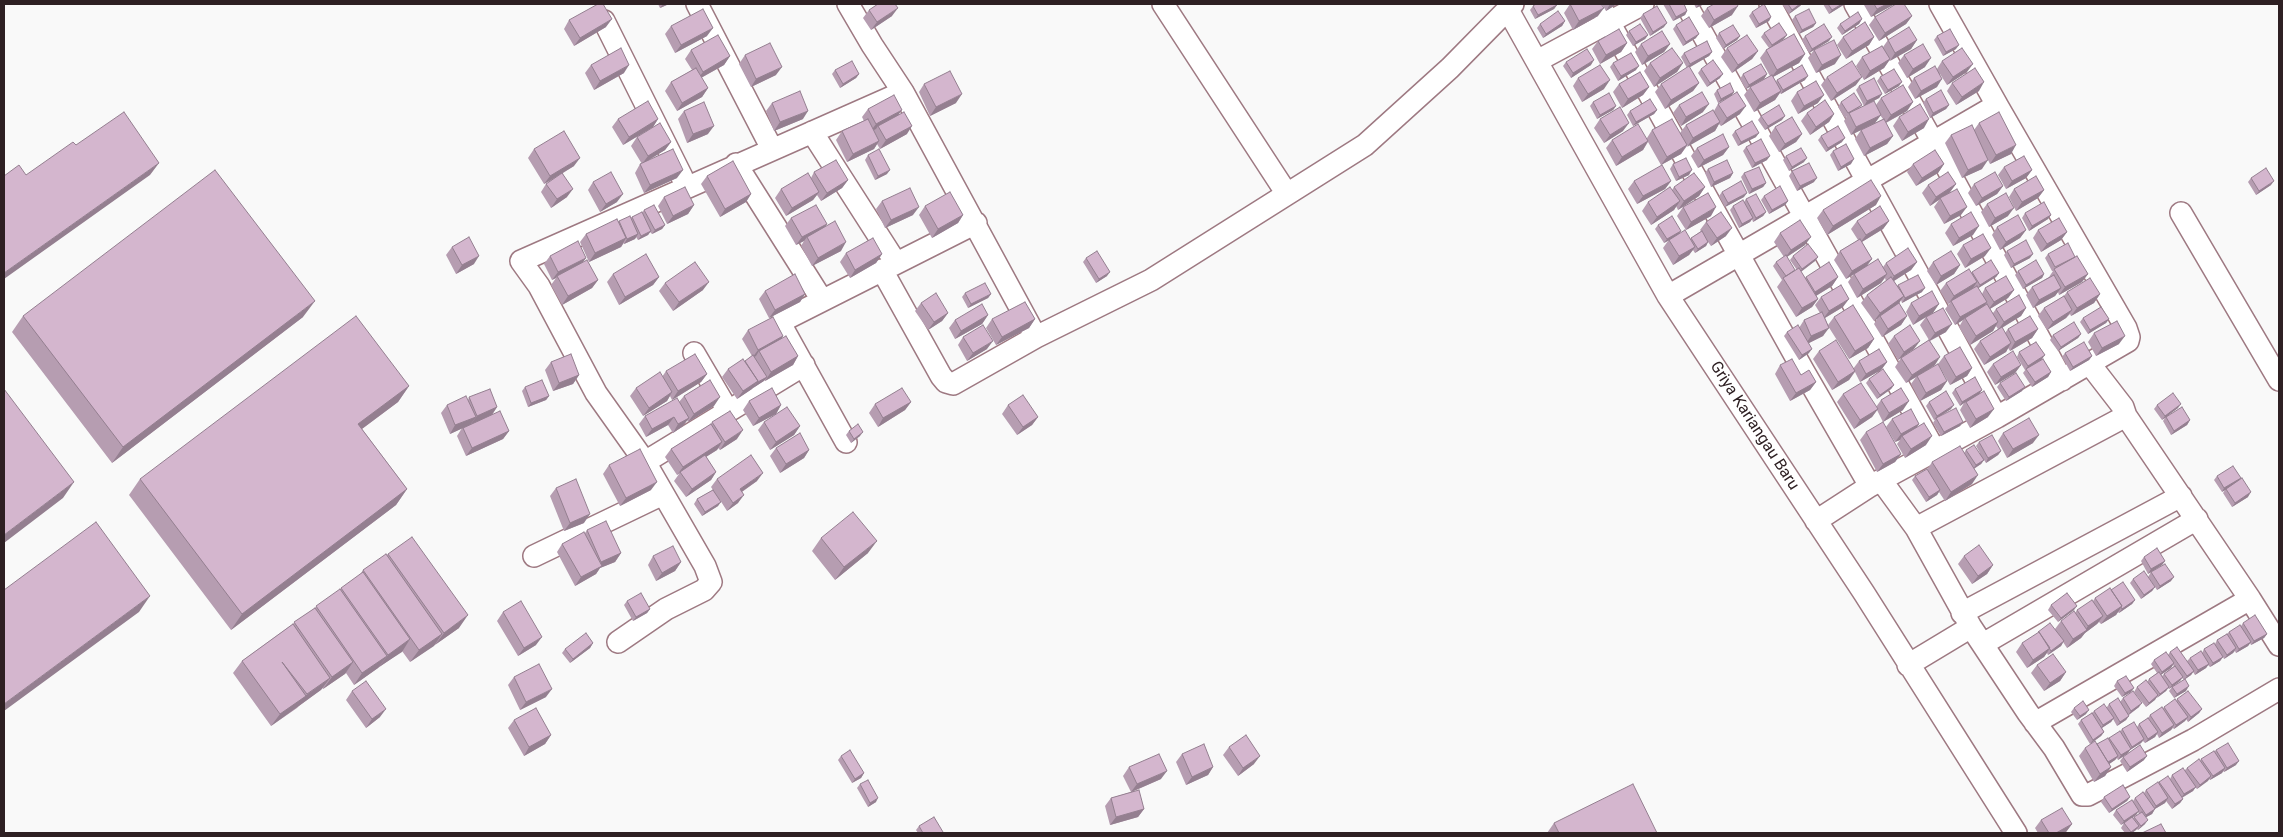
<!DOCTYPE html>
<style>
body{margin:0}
#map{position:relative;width:2283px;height:837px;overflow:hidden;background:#f9f9f9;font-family:Roboto,sans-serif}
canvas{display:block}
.frame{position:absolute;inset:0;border:5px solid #2e2023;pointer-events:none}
</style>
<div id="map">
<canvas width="2283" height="837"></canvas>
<div class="frame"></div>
</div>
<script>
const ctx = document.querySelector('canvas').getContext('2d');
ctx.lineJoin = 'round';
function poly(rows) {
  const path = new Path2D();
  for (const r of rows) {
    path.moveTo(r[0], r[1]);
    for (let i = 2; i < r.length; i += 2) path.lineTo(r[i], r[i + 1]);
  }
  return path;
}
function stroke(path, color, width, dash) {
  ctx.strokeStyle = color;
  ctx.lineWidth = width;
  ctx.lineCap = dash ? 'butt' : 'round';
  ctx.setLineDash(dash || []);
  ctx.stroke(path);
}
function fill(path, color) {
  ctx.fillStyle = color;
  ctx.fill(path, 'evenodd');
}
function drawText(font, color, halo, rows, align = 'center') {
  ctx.font = font + ' Roboto,sans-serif';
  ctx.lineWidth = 4;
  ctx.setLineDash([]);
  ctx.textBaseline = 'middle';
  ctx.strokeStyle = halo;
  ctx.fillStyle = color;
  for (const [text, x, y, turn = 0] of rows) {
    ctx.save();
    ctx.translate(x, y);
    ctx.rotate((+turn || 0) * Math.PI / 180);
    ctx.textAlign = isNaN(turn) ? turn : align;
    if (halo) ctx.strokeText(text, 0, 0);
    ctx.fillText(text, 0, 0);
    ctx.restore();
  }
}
const minor = poly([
 [697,4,772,149],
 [848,4,872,45,903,92],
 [1163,4,1287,194],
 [1599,4,1803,370,1870,486],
 [1686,4,1934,449],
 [1770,4,1992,409],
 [1855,4,1933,142,2062,380],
 [1508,10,1668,296,1864,593,2016,833],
 [604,21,682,177],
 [1537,61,1643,4],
 [812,132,896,263],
 [736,164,822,300],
 [2181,213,2279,380],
 [882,270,941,376,946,382,953,384,1036,337,1151,280,1365,145,1450,68,1513,4],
 [1668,296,1997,105,1940,4],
 [694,353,728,411],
 [2089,363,2123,407,2126,416,2250,599,2279,645],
 [846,442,781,325,782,321,976,223],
 [645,462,804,365],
 [1881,480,1916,528,1971,627,2028,713,2054,748,2082,795,2088,795,2193,740,2279,689],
 [1816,521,1870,486,1997,417,2128,341,2129,337,2126,328,1997,105],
 [1916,528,2126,416],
 [534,556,663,494],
 [1962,613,2181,496],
 [618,642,666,609,704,590,711,582,705,566,645,462,596,393,539,286,521,261,903,92,1036,337],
 [1983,644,2197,519],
 [1908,665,1971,627],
 [2035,723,2250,599]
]);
stroke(minor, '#9e7982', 24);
stroke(minor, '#fff', 21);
fill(poly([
 [658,4,669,4,660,8],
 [1570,4,1598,16,1573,30,1564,13],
 [1602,4,1617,4,1606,11],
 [1663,4,1684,4,1687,11,1685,15,1673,21],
 [1694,4,1704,4,1696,8],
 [1782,4,1802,4,1800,6,1789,14],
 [1823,4,1845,4,1829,14],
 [1865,4,1895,4,1871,17,1864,5],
 [1557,5,1554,9,1535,19,1530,10,1533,6],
 [1707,8,1732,15,1709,28,1701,16],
 [869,10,892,16,871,30,863,18],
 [1752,12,1771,17,1769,21,1756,28,1749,16],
 [1643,14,1664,27,1650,36,1640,18],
 [1795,16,1816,23,1813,27,1799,34,1792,20],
 [1912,16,1906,24,1879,41,1869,25,1875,17],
 [1862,19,1859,24,1842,35,1837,28,1840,24],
 [569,20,606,27,574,46,564,29],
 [1565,21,1562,26,1543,38,1537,28,1540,24],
 [1676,25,1696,38,1683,46,1673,29],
 [671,26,707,36,675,53,665,34],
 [1629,31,1648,35,1645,39,1633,46,1626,35],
 [1719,33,1740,36,1737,40,1723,49,1716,38],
 [1764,33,1784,39,1780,42,1805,54,1799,63,1773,77,1776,82,1777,80,1805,80,1781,94,1780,93,1775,100,1754,112,1744,95,1750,87,1770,76,1760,58,1766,50,1769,48,1761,37],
 [1805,36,1829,41,1815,49,1835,64,1816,73,1808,58,1814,50,1809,53,1802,40],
 [1937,36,1956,49,1943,56,1934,40],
 [1843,37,1874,37,1869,45,1846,59,1837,45],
 [1888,40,1917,40,1911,49,1889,61,1884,68,1864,80,1856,66,1862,57,1883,47],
 [1598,41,1627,43,1621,52,1600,64,1592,49],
 [1641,44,1670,44,1664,52,1642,65,1635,52],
 [1727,48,1758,51,1752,59,1732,73,1721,57],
 [691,50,730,56,724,65,701,78,708,88,702,97,677,111,665,91,671,82,692,70,685,59],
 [1712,52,1709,56,1689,67,1699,83,1693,91,1665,109,1655,92,1661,84,1687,68,1681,57,1684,53],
 [745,55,776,75,751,87,739,64],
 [1904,55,1925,67,1907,78,1898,63],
 [1942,61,1967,72,1947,85,1940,74,1937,87,1915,99,1908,87,1914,78,1937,69],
 [1566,62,1591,65,1571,78,1563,66],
 [1613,63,1636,70,1618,81,1610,67],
 [1650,63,1683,63,1677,72,1654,87,1644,71],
 [591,65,624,73,594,90,585,73],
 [1701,69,1720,78,1707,87,1698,73],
 [835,70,859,74,856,78,840,88,832,74],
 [1743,74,1767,74,1764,79,1746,89,1740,79],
 [1827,77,1856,85,1831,101,1821,85],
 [1880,77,1899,86,1885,94,1877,81],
 [1578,78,1604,89,1582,102,1573,86],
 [1952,83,1979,91,1956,105,1947,91],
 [924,84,956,103,930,116,919,92],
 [1619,84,1649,87,1643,95,1622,108,1613,92],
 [1859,86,1882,94,1879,98,1864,106,1856,90],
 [1717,90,1734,92,1731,96,1718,103,1714,94],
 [1797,92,1818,103,1798,114,1791,101],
 [1881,98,1913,102,1907,111,1886,123,1893,136,1887,144,1864,156,1855,139,1861,130,1883,119,1880,115,1875,123,1851,135,1844,121,1847,116,1845,118,1838,107,1841,102,1862,105,1859,108,1876,105],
 [1926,99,1949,105,1946,109,1930,118,1923,103],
 [1593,102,1616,106,1613,110,1597,119,1590,106],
 [772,103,803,119,774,131,766,111],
 [1718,104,1740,114,1721,126,1719,124,1715,131,1687,146,1681,154,1661,165,1648,142,1643,150,1616,166,1606,148,1612,140,1647,138,1652,130,1680,133,1686,125,1714,111],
 [1679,105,1703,112,1681,126,1673,113],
 [868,109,899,114,907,134,880,149,877,144,874,149,847,162,836,140,842,131,864,121,862,117],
 [1657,110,1654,114,1633,126,1627,115,1630,111],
 [684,111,708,134,687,143,678,119],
 [1807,113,1834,114,1829,122,1810,135,1801,121],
 [1761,116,1782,120,1765,130,1758,120],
 [1899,117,1924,128,1902,141,1893,126],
 [618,119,658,119,653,127,623,145,612,127],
 [1600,119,1623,131,1604,143,1594,128],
 [1979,123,2011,154,1990,164,1983,150,1982,169,1962,178,1945,143,1951,135,1974,130],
 [1775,127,1802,134,1796,142,1779,152,1769,136],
 [1735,131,1756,137,1738,146,1732,135],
 [1821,136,1842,142,1826,152,1818,140],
 [637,137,671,142,665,150,649,160,677,178,644,193,635,173,640,164,642,164,631,146],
 [1729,147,1723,155,1698,168,1691,156,1697,148],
 [1746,147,1767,160,1752,168,1743,151],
 [534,149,574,166,563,173,567,197,551,208,541,192,546,184,552,180,544,184,528,158],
 [1833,151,1851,164,1838,171,1830,155],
 [868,155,887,174,875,180,865,160],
 [1786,156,1804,162,1789,171,1783,160],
 [1673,164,1689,175,1676,181,1670,169],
 [1913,164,1944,164,1938,173,1916,186,1907,172],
 [2004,167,2032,170,2026,178,2006,189,1998,175],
 [1708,169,1733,173,1730,178,1711,187,1705,173],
 [1792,171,1814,182,1797,191,1789,176],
 [814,172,848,180,842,188,821,201,817,195,813,200,786,216,775,198,781,189,811,178],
 [1744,173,1766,183,1763,187,1749,194,1741,177],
 [707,176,751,194,746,202,720,217,701,184],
 [2251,178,2271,185,2256,195,2248,182],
 [1634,181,1671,181,1665,189,1637,204,1628,189],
 [593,182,617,202,600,212,588,190],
 [1956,184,1950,192,1961,215,1944,224,1934,207,1939,200,1930,206,1922,193,1928,185],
 [1974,184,2003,186,1997,194,1976,206,1968,193],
 [1674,187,1705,187,1699,196,1678,210,1676,206,1674,210,1651,225,1642,211,1648,202,1672,190],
 [2014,189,2044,190,2038,198,2016,211,2009,197],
 [1722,192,1744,197,1725,207,1719,196],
 [1764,196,1788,201,1785,205,1769,214,1761,200],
 [664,197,694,205,688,214,667,224,658,206],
 [1746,199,1766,212,1763,216,1753,222,1752,219,1750,222,1739,228,1730,210,1733,206,1744,202],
 [882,201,913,215,885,228,876,209],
 [1987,204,2008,216,1989,227,1981,212],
 [1876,205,1827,235,1817,218,1823,210],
 [925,206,963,215,958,223,932,238,919,215],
 [1683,207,1711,216,1686,230,1677,216],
 [644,210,665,225,662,229,652,234,650,232,648,235,638,240,636,237,635,239,624,244,624,243,621,247,589,262,580,242,586,234,619,221,630,218,632,217,642,213],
 [2025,213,2051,215,2048,219,2029,231,2022,218],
 [791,218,827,224,824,227,841,251,812,266,801,246,804,241,796,245,785,226],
 [1857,221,1889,221,1883,229,1862,242,1872,259,1867,265,1883,267,1886,263,1917,262,1911,270,1894,281,1897,286,1898,285,1922,292,1902,303,1901,300,1899,304,1907,316,1901,325,1882,337,1874,324,1877,319,1874,321,1861,303,1867,295,1886,281,1885,278,1881,283,1857,298,1848,282,1853,275,1846,279,1834,260,1840,251,1858,240,1851,229],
 [1706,222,1726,236,1711,246,1708,242,1706,246,1695,253,1693,250,1689,255,1673,265,1663,248,1668,241,1664,243,1655,229,1658,225,1681,231,1678,234,1690,239,1701,231,1700,230],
 [1951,224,1973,235,1953,246,1945,233],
 [1997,227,2026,230,2020,238,2000,250,1992,235],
 [2038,230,2067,232,2061,240,2041,252,2033,238],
 [1780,233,1805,245,1787,257,1794,271,1797,270,1790,260,1793,256,1818,257,1815,261,1801,272,1805,278,1806,277,1838,277,1832,286,1816,296,1818,299,1812,307,1796,317,1777,287,1782,280,1773,266,1776,262,1784,257,1774,242],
 [1963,245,1985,256,1965,268,1957,254],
 [452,247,474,264,456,274,446,255],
 [2007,251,2030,258,2011,268,2004,255],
 [846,253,882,254,876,263,850,278,840,262],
 [2048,254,2075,257,2088,274,2082,282,2059,295,2058,292,2055,296,2033,308,2026,295,2032,287,2049,277,2053,271,2052,271,2045,258],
 [550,256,586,258,582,263,598,280,592,288,562,305,551,285,556,278,552,280,544,264],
 [1086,258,1107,276,1096,283,1083,262],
 [1933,262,1960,265,1954,274,1936,285,1927,271],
 [2018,271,2044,274,2042,278,2023,289,2015,275],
 [1972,272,1999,273,1996,277,1978,288,1982,294,1985,288,2014,290,2008,298,1990,309,1993,313,1996,309,2026,308,2021,316,2002,328,2005,333,2008,329,2038,329,2032,338,2010,351,2008,348,2006,352,1984,365,1974,349,1980,341,1998,329,1996,326,1993,331,1970,345,1959,327,1963,320,1955,325,1945,309,1950,303,1948,304,1940,291,1946,283,1971,273],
 [613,274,659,277,653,285,619,305,607,282],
 [665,283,703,290,673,311,659,291],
 [765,291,805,294,800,302,769,318,759,299],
 [2067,292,2100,294,2094,303,2071,316,2070,314,2066,318,2047,330,2038,316,2044,308,2064,296],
 [965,293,991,294,988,298,968,308,962,297],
 [1821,297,1843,307,1825,318,1828,325,1834,317,1874,339,1868,348,1849,359,1828,326,1823,336,1809,343,1809,353,1799,360,1784,336,1787,332,1799,328,1804,320,1820,313,1815,305],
 [921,303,948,313,942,321,928,330,915,311],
 [1911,303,1939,304,1913,325,1906,312],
 [988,315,982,324,955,339,949,328,955,320],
 [23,316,303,317,112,463,12,332],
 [1926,317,1946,332,1930,341,1935,365,1924,372,1947,381,1941,390,1920,401,1911,384,1916,377,1906,383,1895,367,1901,358,1929,340,1920,325],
 [2083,318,2109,319,2106,323,2088,334,2080,322],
 [992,319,1035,319,1029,328,996,345,986,328],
 [748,330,783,336,782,338,798,356,793,365,765,381,765,380,737,399,722,377,728,369,745,361,752,356,742,339],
 [2094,333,2119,344,2096,356,2088,342],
 [2081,334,2078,338,2058,351,2050,340,2053,335],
 [1894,336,1914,349,1898,360,1888,344],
 [963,337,987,349,967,361,958,345],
 [1819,351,1853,369,1859,361,1887,362,1881,370,1860,382,1855,372,1849,380,1832,390,1813,359],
 [2019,352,2042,359,2051,372,2048,377,2032,387,2023,373,2026,369,2025,370,2017,357],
 [2065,353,2092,356,2089,360,2070,371,2062,357],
 [1944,356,1972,368,1967,376,1950,385,1938,364],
 [551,362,579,375,573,384,553,391,545,370],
 [1993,364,2021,365,2015,373,1995,385,1987,372],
 [1780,365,1801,375,1816,382,1810,390,1790,401,1775,374],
 [666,371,707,374,701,382,672,400,670,396,667,401,643,416,630,396,636,388,662,377],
 [1869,379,1894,385,1891,389,1877,399,1866,383],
 [2000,383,2022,391,2006,401,1997,387],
 [409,386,398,402,362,429,407,489,396,505,231,630,129,495,140,479],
 [525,387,549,396,546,400,528,407,522,391],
 [1955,389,1982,390,1980,393,1988,417,1970,428,1960,410,1964,403,1960,406,1952,393],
 [1843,394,1876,407,1881,400,1903,410,1883,422,1877,410,1872,417,1854,429,1837,402],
 [684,396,714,406,688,422,687,420,683,426,673,433,668,425,646,437,639,424,645,416,679,402],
 [469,397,497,407,492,415,509,431,503,439,466,456,457,436,462,428,450,434,441,413,447,405,468,400],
 [749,401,781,405,776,414,753,426,743,410],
 [911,402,905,410,878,427,869,413,875,404],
 [1929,402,1951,409,1934,420,1926,406],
 [1008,405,1038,417,1032,425,1017,435,1002,414],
 [2157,405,2178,408,2168,415,2190,420,2187,425,2171,435,2163,421,2165,418,2162,420,2154,409],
 [1936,418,1963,422,1960,426,1941,436,1933,423],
 [1892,419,1919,424,1917,427,1926,445,1905,458,1897,444,1900,440,1895,442,1886,427],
 [712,422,737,439,720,450,718,448,717,450,706,457,716,472,711,480,686,497,674,481,679,474,677,475,665,457,671,449,711,424],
 [764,422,800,426,794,435,770,450,758,430],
 [849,431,860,436,851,443,846,435],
 [1866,432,1901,454,1895,462,1877,472,1860,440],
 [2003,433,2033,443,2007,458,1998,441],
 [1979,442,2001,451,1998,455,1986,463,1984,460,1981,464,1974,469,1972,484,1945,501,1939,492,1937,495,1926,502,1912,480,1915,476,1927,470,1932,462,1964,453,1966,450,1980,453,1976,446],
 [776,448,809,450,804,458,780,473,770,456],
 [609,465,651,490,620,506,603,474],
 [2217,476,2239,480,2248,497,2232,507,2223,493,2225,490,2222,492,2214,480],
 [717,479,757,481,742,492,738,503,727,511,720,500,718,506,702,516,694,504,697,499,713,490,711,487],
 [556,488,584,523,564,531,550,496],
 [587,530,621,553,615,562,600,568,596,574,575,586,557,552,562,544,585,533],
 [821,538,868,553,835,580,812,551],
 [388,554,459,628,410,662,402,651,354,685,346,673,323,689,323,688,299,706,297,708,271,726,233,673,242,661,360,575,363,570],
 [653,556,681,562,675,571,656,581,648,565],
 [1964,556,1993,565,1987,574,1972,584,1958,564],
 [2144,557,2165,561,2162,565,2148,574,2141,561],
 [2151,572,2171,581,2157,590,2155,587,2152,591,2141,599,2130,583,2133,579,2155,587,2148,577],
 [2111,590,2135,600,2132,604,2119,613,2118,612,2116,615,2101,624,2099,622,2097,624,2085,633,2081,638,2067,648,2063,642,2061,646,2048,655,2047,653,2044,657,2027,668,2016,652,2022,643,2055,629,2061,621,2075,613,2077,610,2093,601,2095,598],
 [627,601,650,609,647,613,633,621,624,605],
 [2051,605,2074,610,2058,622,2048,610],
 [503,612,536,645,518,656,497,621],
 [2243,623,2267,634,2264,638,2251,645,2250,643,2248,646,2236,653,2235,651,2233,653,2224,659,2223,657,2220,661,2210,667,2208,665,2206,668,2195,675,2193,672,2191,675,2185,679,2186,691,2174,698,2169,691,2172,687,2184,680,2182,678,2180,681,2169,689,2168,688,2166,691,2156,698,2146,707,2134,692,2137,687,2147,682,2149,679,2157,673,2151,664,2154,660,2168,655,2170,652,2187,661,2190,658,2202,653,2204,649,2215,644,2217,640,2227,634,2229,632,2241,626],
 [2173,665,2174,666,2164,674,2162,676,2161,675,2171,668],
 [593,643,590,648,570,663,562,653,565,649],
 [2037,665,2066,672,2060,681,2044,691,2031,673],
 [514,677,546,697,520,710,508,685],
 [2117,681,2131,692,2122,697,2114,686],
 [352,691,380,717,366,728,346,700],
 [2123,698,2139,707,2129,715,2126,720,2117,726,2113,719,2111,722,2102,728,2104,732,2101,736,2090,744,2078,724,2081,720,2092,713,2094,711,2107,707,2109,704,2120,702],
 [2177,699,2202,709,2199,713,2188,722,2186,719,2185,721,2174,729,2173,728,2171,730,2159,738,2157,734,2155,737,2145,743,2143,741,2141,743,2130,750,2128,753,2118,760,2117,758,2115,760,2109,764,2111,767,2105,776,2094,782,2079,756,2085,748,2097,744,2108,739,2109,738,2120,732,2122,729,2137,727,2139,724,2148,718,2150,715,2176,701],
 [2074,708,2086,714,2077,720,2071,712],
 [514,720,551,735,545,744,524,756,508,728],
 [1229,747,1254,764,1238,776,1223,755],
 [2216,750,2236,765,2224,772,2223,771,2222,773,2210,780,2209,779,2197,789,2195,787,2193,791,2182,798,2183,799,2180,803,2172,809,2166,801,2165,803,2155,809,2152,814,2146,817,2145,824,2138,830,2137,829,2132,833,2125,833,2121,828,2124,823,2121,825,2113,815,2116,810,2133,801,2135,798,2144,793,2146,790,2158,784,2159,782,2170,779,2172,775,2185,770,2187,768,2200,761,2201,759,2214,752],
 [2138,812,2139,814,2134,818,2133,817,2136,815],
 [1182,754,1213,767,1208,775,1186,785,1176,762],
 [841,756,864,773,861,778,852,783,838,760],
 [2123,757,2144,760,2127,772,2120,761],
 [1129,767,1161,779,1134,791,1144,809,1138,817,1110,825,1105,806,1111,798,1131,792,1123,776],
 [860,784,876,802,868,807,857,788],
 [2104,797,2130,797,2127,801,2109,813,2101,802],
 [2041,820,2072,824,2066,832,2064,833,2038,833,2035,828],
 [1554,823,1657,833,1547,833],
 [919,826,943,833,918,833,916,830]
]), '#b69db1');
fill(poly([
 [663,4,669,4,660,8],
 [1610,4,1617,4,1606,11],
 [1699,4,1704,4,1696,8],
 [1800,4,1802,4,1800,6,1789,14,1792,10],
 [1842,4,1845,4,1829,14,1832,10],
 [1887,4,1895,4,1871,17,1877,9],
 [1557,5,1554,9,1535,19,1538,15],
 [1738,6,1732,15,1709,28,1714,20],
 [898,8,892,16,871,30,877,22],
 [1604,8,1598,16,1573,30,1579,21],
 [1687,11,1685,15,1673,21,1676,17],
 [1912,16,1906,24,1879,41,1885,33],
 [1771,17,1769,21,1756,28,1759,24],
 [612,19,606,27,574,46,580,38],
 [1862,19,1859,24,1842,35,1845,31],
 [1565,21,1562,26,1543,38,1546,34],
 [1667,23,1664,27,1650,36,1653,32],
 [1816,23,1813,27,1799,34,1802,30],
 [713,28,707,36,675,53,681,45],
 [1699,34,1696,38,1683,46,1686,42],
 [1648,35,1645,39,1633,46,1636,42],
 [1787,35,1784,39,1769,49,1772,45],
 [1740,36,1737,40,1723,49,1726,45],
 [1832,37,1829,41,1809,53,1812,49],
 [1874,37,1869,45,1846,59,1852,51],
 [1917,40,1911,49,1890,61,1895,53],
 [1627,43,1621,52,1600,64,1606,55],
 [1670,44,1664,52,1642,65,1648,56],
 [1959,45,1956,49,1943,56,1946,52],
 [1758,51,1752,59,1732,73,1738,65],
 [1712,52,1709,56,1687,69,1690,64],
 [1805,54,1799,63,1771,78,1777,70],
 [1841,55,1835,64,1816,73,1822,65],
 [730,56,724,65,697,80,703,72],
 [1931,58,1925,67,1907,78,1913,69],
 [1890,59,1884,68,1864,80,1870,71],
 [1594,60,1591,65,1571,78,1573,73],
 [1683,63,1677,72,1654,87,1660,78],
 [1973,64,1967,72,1947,85,1953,77],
 [629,65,624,73,594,90,600,81],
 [1639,66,1636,70,1618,81,1621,76],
 [782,67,776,75,751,87,756,79],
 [859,74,856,78,840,88,843,84],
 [1723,74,1720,78,1707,87,1710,83],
 [1767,74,1764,79,1746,89,1749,85],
 [1808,76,1805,80,1781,94,1783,90],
 [1862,77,1856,85,1831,101,1837,93],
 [1942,79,1937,87,1915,99,1921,91],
 [1610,80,1604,89,1582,102,1588,94],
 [1902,82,1899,86,1885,94,1888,90],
 [1984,82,1979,91,1956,105,1962,97],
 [1699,83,1693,91,1665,109,1671,100],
 [1649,87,1643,95,1622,108,1628,99],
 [708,88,702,97,677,111,682,103],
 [1781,91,1775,100,1754,112,1760,103],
 [1734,92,1731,96,1718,103,1721,99],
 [962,94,956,103,930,116,936,107],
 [1882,94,1879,98,1864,106,1867,101],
 [1824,95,1818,103,1798,114,1804,106],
 [1913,102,1907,111,1885,123,1891,115],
 [1709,104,1703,112,1681,126,1686,117],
 [1949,105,1946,109,1930,118,1933,113],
 [1616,106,1613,110,1597,119,1600,115],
 [1746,106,1740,114,1721,126,1727,118],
 [902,110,896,118,878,126,876,129,870,132,876,124],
 [1657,110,1654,114,1633,126,1636,122],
 [808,111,803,119,774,131,780,122],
 [1834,114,1829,122,1810,135,1816,127],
 [1881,115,1875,123,1851,135,1856,127],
 [1785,116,1782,120,1765,130,1768,126],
 [658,119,653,127,623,145,629,137],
 [1929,119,1924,128,1902,141,1908,132],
 [1720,122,1715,131,1687,147,1693,138],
 [1629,123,1623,131,1604,143,1610,135],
 [714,126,708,134,687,143,693,134],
 [912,126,907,134,880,149,886,140],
 [1759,133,1756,137,1738,146,1741,142],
 [1802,134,1796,142,1779,152,1785,144],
 [1893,136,1887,144,1864,156,1870,148],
 [1845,138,1842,142,1826,152,1828,148],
 [879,141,874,149,847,162,853,154],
 [1648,141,1643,150,1616,166,1622,157],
 [671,142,665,150,642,164,648,156],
 [1687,145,1681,154,1661,165,1667,157],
 [2016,145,2011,154,1990,164,1996,155],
 [1729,147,1723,155,1698,168,1704,160],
 [1770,156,1767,160,1752,168,1755,163],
 [580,158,574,166,544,184,550,176],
 [1807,158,1804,162,1789,171,1792,167],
 [1854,159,1851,164,1838,171,1841,167],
 [1988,160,1982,169,1962,178,1968,170],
 [159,163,150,175,4,279,4,273],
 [1944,164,1938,173,1916,186,1922,178],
 [683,170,677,178,644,193,650,185],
 [890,170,887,174,875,180,878,176],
 [1692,170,1689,175,1676,181,1679,177],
 [2032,170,2026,178,2006,189,2012,181],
 [1733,173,1730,178,1711,187,1714,182],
 [1817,178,1814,182,1797,191,1800,186],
 [848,180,842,188,821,201,827,193],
 [1671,181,1665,189,1637,204,1643,196],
 [2274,181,2271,185,2256,195,2259,191],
 [1766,183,1763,187,1749,194,1752,189],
 [1956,184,1950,192,1930,206,1936,197],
 [2003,186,1997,194,1976,206,1982,198],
 [1705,187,1699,196,1678,210,1684,201],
 [573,189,567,197,551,208,557,199],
 [2044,190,2038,198,2016,211,2022,202],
 [819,192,813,200,786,216,792,208],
 [1747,193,1744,197,1725,207,1728,203],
 [623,194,617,202,600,212,606,204],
 [751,194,746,202,720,217,725,209],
 [1881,196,1876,205,1827,235,1833,226],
 [1680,201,1674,210,1651,225,1657,217],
 [1788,201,1785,205,1769,214,1772,210],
 [694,205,688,214,667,224,673,216],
 [919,207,913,215,885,228,891,220],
 [1716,207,1711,216,1686,230,1691,222],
 [1967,207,1961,215,1944,224,1950,216],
 [2014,208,2008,216,1989,227,1995,218],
 [1766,212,1763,216,1753,222,1756,218],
 [963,215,958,223,932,238,938,229],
 [2051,215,2048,219,2029,231,2032,226],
 [1753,218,1750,222,1739,228,1742,224],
 [1889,221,1883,229,1860,243,1866,235],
 [827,224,821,232,807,237,804,241,796,245,802,237],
 [665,225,662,229,652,234,655,230],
 [1979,226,1973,235,1953,246,1959,238],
 [1732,228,1726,236,1711,246,1717,238],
 [2026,230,2020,238,2000,250,2006,242],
 [651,231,648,235,638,240,641,236],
 [1681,231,1678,235,1664,243,1667,239],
 [2067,232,2061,240,2041,252,2047,244],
 [638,234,635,239,624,244,627,239],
 [1811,237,1805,245,1785,258,1791,250],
 [626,238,621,247,589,262,595,253],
 [846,242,841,251,812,266,818,258],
 [1708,242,1706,246,1695,253,1698,249],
 [1695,247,1689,255,1673,265,1679,256],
 [1991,248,1985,256,1965,268,1971,259],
 [882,254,876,263,850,278,855,270],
 [2033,254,2030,258,2011,268,2014,264],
 [479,256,474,264,456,274,462,265],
 [1818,257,1815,261,1799,273,1802,269],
 [586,258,580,266,557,276,556,278,552,280,558,272],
 [1872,259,1866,267,1854,274,1846,279,1852,271],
 [1917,262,1911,270,1889,284,1894,276],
 [1960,265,1954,274,1936,285,1941,276],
 [1110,272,1107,276,1096,283,1099,279],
 [1999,273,1996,277,1977,289,1980,285],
 [1887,274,1881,283,1857,298,1863,289],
 [2044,274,2042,278,2023,289,2026,285],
 [2088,274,2082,282,2059,295,2065,287],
 [659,277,653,285,619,305,625,297],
 [1838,277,1832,286,1809,300,1815,292],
 [598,280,592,288,562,305,568,296],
 [709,282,703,290,673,311,679,302],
 [1977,282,1971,291,1951,301,1948,304,1954,296],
 [1925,288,1922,292,1902,303,1905,298],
 [2061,288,2055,296,2033,308,2039,300],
 [2014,290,2008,298,1988,310,1994,302],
 [805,294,800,302,769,318,775,310],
 [991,294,988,298,968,308,971,304],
 [2100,294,2094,303,2071,316,2077,308],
 [1904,296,1898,304,1880,316,1877,319,1874,321,1880,313],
 [1818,299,1812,307,1796,317,1802,308],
 [1849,299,1843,307,1823,319,1829,311],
 [315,301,303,317,112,463,123,447],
 [1987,302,1981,310,1965,318,1963,320,1955,325,1960,317],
 [1939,304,1933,313,1913,325,1919,316],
 [2026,308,2021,316,1998,330,2004,322],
 [2072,310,2066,318,2047,330,2053,322],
 [948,313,942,321,928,330,934,322],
 [988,315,982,324,955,339,961,331],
 [1907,316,1901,325,1882,337,1888,329],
 [1035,319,1029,328,996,345,1002,337],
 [2109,319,2106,323,2088,334,2090,330],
 [1998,322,1993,331,1970,345,1976,336],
 [1952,324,1946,332,1929,341,1935,333],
 [1829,328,1823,336,1805,345,1811,336],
 [2038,329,2032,338,2010,351,2015,342],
 [2081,334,2078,338,2058,351,2061,347],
 [783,336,778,344,759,351,756,356,752,358,758,350],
 [2125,336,2119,344,2096,356,2102,348],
 [1874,339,1868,348,1849,359,1855,351],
 [993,341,987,349,967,361,973,353],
 [1920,341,1914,349,1898,360,1904,352],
 [2011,343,2006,352,1984,365,1990,357],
 [1812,349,1809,353,1799,360,1802,355],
 [2045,355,2042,359,2025,370,2028,366],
 [798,356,793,365,765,381,771,372],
 [2092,356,2089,360,2070,371,2073,367],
 [1940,357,1935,365,1917,377,1917,376,1916,377,1906,383,1912,375],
 [1887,362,1881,370,1860,382,1866,374],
 [2021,365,2015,373,1995,385,2001,377],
 [1972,368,1967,376,1950,385,1956,377],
 [1855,371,1849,380,1832,390,1838,382],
 [2051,372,2048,377,2032,387,2035,382],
 [707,374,701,382,672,400,678,391],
 [579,375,573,384,553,391,559,383],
 [767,377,764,381,753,388,756,383],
 [758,381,752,389,737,399,743,391],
 [1947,381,1941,390,1920,401,1926,393],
 [1816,382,1810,390,1790,401,1796,393],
 [1894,385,1891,389,1877,399,1880,395],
 [409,386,398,402,347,440,358,424],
 [2025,387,2022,391,2006,401,2009,397],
 [1982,390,1979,394,1966,402,1964,403,1960,406,1962,402],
 [672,392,667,401,643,416,649,408],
 [549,396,546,400,528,407,531,403],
 [720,397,714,406,688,422,694,414],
 [1909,401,1903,410,1883,422,1889,413],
 [911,402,905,410,878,427,883,418],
 [2181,404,2178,408,2162,420,2165,416],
 [781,405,776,414,753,426,759,418],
 [1954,405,1951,409,1934,420,1937,416],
 [497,407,491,416,471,424,477,416],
 [1878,409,1872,417,1854,429,1860,420],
 [1994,409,1988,417,1970,428,1976,419],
 [476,417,470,425,450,434,455,425],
 [674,417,668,425,646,437,652,429],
 [1038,417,1032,425,1017,435,1023,427],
 [689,418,683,426,673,433,678,424],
 [2190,420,2187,425,2171,435,2174,431],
 [1963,422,1960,426,1941,436,1944,432],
 [1919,424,1913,432,1902,436,1900,440,1895,442,1901,434],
 [800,426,794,435,770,450,776,442],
 [743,430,737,439,720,450,725,442],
 [509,431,503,439,466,456,472,448],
 [863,432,860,436,851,443,854,439],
 [2039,435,2033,443,2007,458,2013,449],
 [1932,436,1926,445,1905,458,1911,449],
 [722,442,717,450,680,473,680,472,677,475,683,467],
 [809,450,804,458,780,473,786,464],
 [2001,451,1998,455,1986,463,1988,458],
 [1901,454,1895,462,1877,472,1883,464],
 [1984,460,1981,464,1973,469,1976,465],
 [716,472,711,480,686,497,692,489],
 [763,473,757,481,734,497,740,489],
 [1978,475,1972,484,1945,501,1951,492],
 [2241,478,2238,482,2222,492,2224,488],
 [74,482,63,498,4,543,4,535],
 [657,482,651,490,620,506,626,498],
 [407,489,396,505,231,630,242,614],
 [1940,490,1937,495,1926,502,1929,497],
 [2251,492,2248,497,2232,507,2235,503],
 [744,495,738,503,727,511,733,503],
 [721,502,718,506,702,516,705,512],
 [590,514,584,523,564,531,570,523],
 [877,541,868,553,835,580,844,567],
 [621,553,615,562,600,568,596,574,575,586,581,577,597,568,601,562],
 [2165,561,2162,565,2148,574,2151,569],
 [681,562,675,571,656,581,662,573],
 [1993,565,1987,574,1972,584,1978,576],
 [2174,577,2171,581,2157,590,2160,586],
 [2155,587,2152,591,2141,599,2144,595],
 [150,596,139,612,4,711,4,704],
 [2135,600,2132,604,2119,613,2122,609],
 [2077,606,2074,610,2058,622,2061,618],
 [2122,606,2116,615,2101,624,2107,616],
 [650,609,647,613,633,621,636,617],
 [468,615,459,628,435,645,444,633],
 [2103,616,2097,624,2085,633,2081,638,2067,648,2073,639,2084,632,2088,626],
 [442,634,434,646,410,662,419,650],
 [2267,634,2264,638,2251,645,2254,641],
 [542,637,536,645,518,656,524,648],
 [410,639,402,652,379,667,388,655],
 [2064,641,2061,646,2048,655,2051,651],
 [2251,642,2248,646,2236,653,2239,649],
 [593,643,590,648,570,663,573,659],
 [2050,648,2044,657,2027,668,2033,660],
 [2236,648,2233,653,2224,659,2227,655],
 [387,656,378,668,354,685,362,673],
 [2223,657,2220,661,2210,667,2213,663],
 [353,662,345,674,323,689,332,677],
 [2174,663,2171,668,2159,676,2162,672],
 [2209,664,2206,668,2195,675,2198,670],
 [2194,671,2191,675,2184,680,2187,676],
 [2066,672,2060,681,2044,691,2050,683],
 [2183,677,2180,681,2169,689,2172,685],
 [330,678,321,690,271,726,280,714],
 [2189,686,2186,691,2174,698,2177,694],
 [2169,687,2166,691,2157,698,2160,694],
 [2134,688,2131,692,2122,697,2125,693],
 [552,689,546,697,520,710,526,702],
 [2158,695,2155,700,2146,707,2149,703],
 [2142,703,2139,707,2128,715,2131,711],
 [386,709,380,717,366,728,372,719],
 [2202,709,2199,713,2188,722,2191,717],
 [2089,710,2086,714,2077,720,2080,716],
 [2129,716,2126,720,2117,726,2120,722],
 [2188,717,2185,721,2174,729,2176,725],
 [2114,718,2111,722,2100,729,2103,725],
 [2174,725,2171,730,2159,738,2162,733],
 [2104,732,2101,736,2090,744,2093,740],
 [2158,732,2155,737,2145,743,2148,739],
 [551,735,545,744,524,756,529,747],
 [2144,739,2141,743,2130,750,2128,753,2118,760,2121,755,2130,749,2132,747],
 [1260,756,1254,764,1238,776,1243,768],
 [2118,756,2115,760,2105,767,2108,762],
 [2147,756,2144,760,2127,772,2130,767],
 [2239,761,2236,765,2224,772,2227,768],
 [1213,767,1208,775,1186,785,1192,777],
 [2111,767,2105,776,2094,782,2100,774],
 [2225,768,2222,773,2210,780,2213,776],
 [1167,771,1161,779,1131,792,1137,784],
 [864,773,861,778,852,783,855,779],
 [2211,776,2208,781,2197,789,2200,785],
 [2196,787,2193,791,2181,798,2184,794],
 [2130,797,2127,801,2109,813,2112,809],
 [878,798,876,802,868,807,870,803],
 [2168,798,2165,803,2153,810,2156,806],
 [2183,799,2180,803,2172,809,2175,804],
 [1144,809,1138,817,1110,825,1116,817],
 [2155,809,2152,814,2143,819,2146,815],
 [2139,811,2136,815,2121,825,2124,821],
 [2148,820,2145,824,2138,830,2141,826],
 [2072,824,2066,832,2064,833,2056,833],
 [2139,826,2136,830,2132,833,2130,833]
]), '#947f90');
const building = poly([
 [598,4,603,4,612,19,580,38,569,20,598,4],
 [878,4,895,4,898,8,877,22,869,10,878,4],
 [1536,4,1556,4,1557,5,1538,15,1533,6,1536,4],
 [1570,4,1601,4,1604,8,1579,21,1570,4],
 [1669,4,1684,4,1687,11,1676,17,1669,4],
 [1714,4,1737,4,1738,6,1714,20,1707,8,1714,4],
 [1764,4,1771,17,1759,24,1752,12,1764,4],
 [1788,4,1800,4,1792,10,1788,4],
 [1828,4,1842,4,1832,10,1828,4],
 [1874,4,1887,4,1877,9,1874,4],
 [1896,4,1904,4,1912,16,1885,33,1875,17,1896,4],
 [1657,6,1667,23,1653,32,1643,14,1657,6],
 [703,9,713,28,681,45,671,26,703,9],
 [1809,9,1816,23,1802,30,1795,16,1809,9],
 [1558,11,1565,21,1546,34,1540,24,1558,11],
 [1858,12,1862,19,1845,31,1840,24,1858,12],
 [1689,17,1699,34,1686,42,1676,25,1689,17],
 [1865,22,1874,37,1852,51,1843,37,1865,22],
 [1779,23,1787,35,1772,45,1764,33,1779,23],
 [1640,24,1648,35,1636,42,1629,31,1640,24],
 [1824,24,1832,37,1812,49,1805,36,1824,24],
 [1733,25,1740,36,1726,45,1719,33,1733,25],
 [1909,27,1917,40,1895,53,1888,40,1909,27],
 [1619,29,1627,43,1606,55,1598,41,1619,29],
 [1950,29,1959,45,1946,52,1937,36,1950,29],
 [1662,31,1670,44,1648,56,1641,44,1662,31],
 [1794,34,1805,54,1777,70,1766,50,1794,34],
 [718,35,730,56,703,72,691,50,718,35],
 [1747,35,1758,51,1738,65,1727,48,1747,35],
 [1834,40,1841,55,1822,65,1814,50,1834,40],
 [1707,41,1712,52,1690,64,1684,53,1707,41],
 [770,43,782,67,756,79,745,55,770,43],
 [1923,44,1931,58,1913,69,1904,55,1923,44],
 [1882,46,1890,59,1870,71,1862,57,1882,46],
 [621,48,629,65,600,81,591,65,621,48],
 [1672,48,1683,63,1660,78,1650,63,1672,48],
 [1962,48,1973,64,1953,77,1942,61,1962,48],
 [1587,49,1594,60,1573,73,1566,62,1587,49],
 [1631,53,1639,66,1621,76,1613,63,1631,53],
 [1713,60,1723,74,1710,83,1701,69,1713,60],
 [852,61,859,74,843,84,835,70,852,61],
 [1852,61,1862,77,1837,93,1827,77,1852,61],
 [1761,64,1767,74,1749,85,1743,74,1761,64],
 [1600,65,1610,80,1588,94,1578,78,1600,65],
 [1802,65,1808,76,1783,90,1777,80,1802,65],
 [1689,66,1699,83,1671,100,1661,84,1689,66],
 [1935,66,1942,79,1921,91,1914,78,1935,66],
 [696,68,708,88,682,103,671,82,696,68],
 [1975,68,1984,82,1962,97,1952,83,1975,68],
 [1894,69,1902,82,1888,90,1880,77,1894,69],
 [950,71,962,94,936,107,924,84,950,71],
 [1640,72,1649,87,1628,99,1619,84,1640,72],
 [1772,75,1781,91,1760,103,1750,87,1772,75],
 [1874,78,1882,94,1867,101,1859,86,1874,78],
 [1816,81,1824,95,1804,106,1797,92,1816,81],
 [1730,83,1734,92,1721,99,1717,90,1730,83],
 [1903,85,1913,102,1891,115,1881,98,1903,85],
 [1941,90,1949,105,1933,113,1926,99,1941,90],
 [800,91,808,111,780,122,772,103,800,91],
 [1702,92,1709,104,1686,117,1679,105,1702,92],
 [1737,92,1746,106,1727,118,1718,104,1737,92],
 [1609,93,1616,106,1600,115,1593,102,1609,93],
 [1854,93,1862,105,1848,113,1841,102,1854,93],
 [894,95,902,110,876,124,868,109,894,95],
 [1650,99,1657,110,1636,122,1630,111,1650,99],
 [1825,100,1834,114,1816,127,1807,113,1825,100],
 [648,101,658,119,629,137,618,119,648,101],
 [1874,101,1881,115,1856,127,1849,113,1874,101],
 [704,102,714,126,693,134,684,111,704,102],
 [1920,104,1929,119,1908,132,1899,117,1920,104],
 [1779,105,1785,116,1768,126,1761,116,1779,105],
 [1620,107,1629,123,1610,135,1600,119,1620,107],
 [1713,110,1720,122,1693,138,1686,125,1713,110],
 [124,112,159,163,4,273,4,176,19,165,26,175,73,142,76,145,124,112],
 [904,112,912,126,886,140,878,126,904,112],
 [1999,112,2016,145,1996,155,1979,123,1999,112],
 [1792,117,1802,134,1785,144,1775,127,1792,117],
 [868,119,879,141,853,154,842,131,868,119],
 [1672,119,1687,145,1667,157,1652,130,1672,119],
 [1884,119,1893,136,1870,148,1861,130,1884,119],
 [1752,121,1759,133,1741,142,1735,131,1752,121],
 [660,123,671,142,648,156,637,137,660,123],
 [1638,124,1648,141,1622,157,1612,140,1638,124],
 [1972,125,1988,160,1968,170,1951,135,1972,125],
 [1838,126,1845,138,1828,148,1821,136,1838,126],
 [564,131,580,158,550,176,534,149,564,131],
 [1723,134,1729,147,1704,160,1697,148,1723,134],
 [1761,139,1770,156,1755,163,1746,147,1761,139],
 [1846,144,1854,159,1841,167,1833,151,1846,144],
 [1801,148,1807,158,1792,167,1786,156,1801,148],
 [673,149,683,170,650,185,640,164,673,149],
 [879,149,890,170,878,176,868,155,879,149],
 [1935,150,1944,164,1922,178,1913,164,1935,150],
 [2024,156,2032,170,2012,181,2004,167,2024,156],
 [1686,158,1692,170,1679,177,1673,164,1686,158],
 [836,160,848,180,827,193,814,172,836,160],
 [1727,160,1733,173,1714,182,1708,169,1727,160],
 [733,161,751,194,725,209,707,176,733,161],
 [1809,163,1817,178,1800,186,1792,171,1809,163],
 [1662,165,1671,181,1643,196,1634,181,1662,165],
 [1759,167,1766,183,1752,189,1744,173,1759,167],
 [2266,168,2274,181,2259,191,2251,178,2266,168],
 [215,170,315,301,123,447,23,316,215,170],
 [611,172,623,194,606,204,593,182,611,172],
 [1948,172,1956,184,1936,197,1928,185,1948,172],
 [1995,172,2003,186,1982,198,1974,184,1995,172],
 [562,173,573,189,557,199,546,184,562,173],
 [808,173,819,192,792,208,781,189,808,173],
 [1694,173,1705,187,1684,201,1674,187,1694,173],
 [2036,176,2044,190,2022,202,2014,189,2036,176],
 [1871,180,1881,196,1833,226,1823,210,1871,180],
 [1741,181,1747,193,1728,203,1722,192,1741,181],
 [1780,186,1788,201,1772,210,1764,196,1780,186],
 [685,187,694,205,673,216,664,197,685,187],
 [1670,187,1680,201,1657,217,1648,202,1670,187],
 [910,188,919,207,891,220,882,201,910,188],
 [1957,189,1967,207,1950,216,1940,198,1957,189],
 [950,192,963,215,938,229,925,206,950,192],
 [1708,193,1716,207,1691,222,1683,207,1708,193],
 [2006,193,2014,208,1995,218,1987,204,2006,193],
 [1756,194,1766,212,1756,218,1746,199,1756,194],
 [1743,200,1753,218,1742,224,1733,206,1743,200],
 [2044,202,2051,215,2032,226,2025,213,2044,202],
 [654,205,665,225,655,230,644,210,654,205],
 [816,205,827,224,802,237,791,218,816,205],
 [1880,206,1889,221,1866,235,1857,221,1880,206],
 [642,212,651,231,641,236,632,217,642,212],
 [1721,212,1732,228,1717,238,1706,222,1721,212],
 [1971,212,1979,226,1959,238,1951,224,1971,212],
 [2018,215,2026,230,2006,242,1997,227,2018,215],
 [630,216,638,234,627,239,619,221,630,216],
 [1672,216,1681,231,1667,239,1658,225,1672,216],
 [2059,218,2067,232,2047,244,2038,230,2059,218],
 [617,219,626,238,595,253,586,234,617,219],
 [1800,220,1811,237,1791,250,1780,233,1800,220],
 [835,221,846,242,818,258,807,237,835,221],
 [1685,230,1695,247,1679,256,1669,240,1685,230],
 [1702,231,1708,242,1698,249,1691,238,1702,231],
 [1983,234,1991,248,1971,259,1963,245,1983,234],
 [469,237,479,256,462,265,452,247,469,237],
 [873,238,882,254,855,270,846,253,873,238],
 [1860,239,1872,259,1852,271,1840,251,1860,239],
 [2026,240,2033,254,2014,264,2007,251,2026,240],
 [578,241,586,258,558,272,550,256,578,241],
 [2068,243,2075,257,2055,267,2048,254,2068,243],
 [1808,244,1818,257,1802,269,1793,256,1808,244],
 [1908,248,1917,262,1894,276,1886,263,1908,248],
 [1097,251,1110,272,1099,279,1086,258,1097,251],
 [1951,251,1960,265,1941,276,1933,262,1951,251],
 [646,254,659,277,625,297,613,274,646,254],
 [1786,255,1795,270,1786,276,1776,262,1786,255],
 [2077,256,2088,274,2065,287,2054,269,2077,256],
 [1878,259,1887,274,1863,289,1854,274,1878,259],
 [587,260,598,280,568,296,557,276,587,260],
 [1991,260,1999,273,1980,285,1972,272,1991,260],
 [2036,260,2044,274,2026,285,2018,271,2036,260],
 [695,262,709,282,679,302,665,283,695,262],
 [1829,262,1838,277,1815,292,1806,277,1829,262],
 [1799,268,1818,299,1802,308,1783,278,1799,268],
 [1969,269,1977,282,1954,296,1946,283,1969,269],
 [795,274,805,294,775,310,765,291,795,274],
 [1918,275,1925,288,1905,298,1898,285,1918,275],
 [2054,275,2061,288,2039,300,2032,287,2054,275],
 [2006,276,2014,290,1994,302,1985,288,2006,276],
 [1891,277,1904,296,1880,313,1867,295,1891,277],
 [2090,278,2100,294,2077,308,2067,292,2090,278],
 [985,283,991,294,971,304,965,293,985,283],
 [1841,285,1849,299,1829,311,1821,297,1841,285],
 [1977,286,1987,302,1960,317,1951,301,1977,286],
 [1932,291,1939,304,1919,316,1911,303,1932,291],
 [936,293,948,313,934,322,921,303,936,293],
 [2019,295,2026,308,2004,322,1996,309,2019,295],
 [2064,296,2072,310,2053,322,2044,308,2064,296],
 [1025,302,1035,319,1002,337,992,319,1025,302],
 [1899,303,1907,316,1888,329,1880,316,1899,303],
 [982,304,988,315,961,331,955,320,982,304],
 [1987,304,1998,322,1976,336,1965,318,1987,304],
 [1853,305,1874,339,1855,351,1834,317,1853,305],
 [2101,307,2109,319,2090,330,2083,318,2101,307],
 [1943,308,1952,324,1935,333,1926,317,1943,308],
 [1822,312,1829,328,1811,336,1804,320,1822,312],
 [356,316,409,386,358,424,407,489,242,614,140,479,356,316],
 [2030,316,2038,329,2015,342,2008,329,2030,316],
 [773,317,783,336,758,350,748,330,773,317],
 [2117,321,2125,336,2102,348,2094,333,2117,321],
 [2074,322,2081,334,2061,347,2053,335,2074,322],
 [983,325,993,341,973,353,963,337,983,325],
 [1798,325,1812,349,1802,355,1787,332,1798,325],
 [1910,325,1920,341,1904,352,1894,336,1910,325],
 [2002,327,2011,343,1990,357,1980,341,2002,327],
 [786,336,798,356,771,372,759,351,786,336],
 [1836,340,1855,371,1838,382,1819,351,1836,340],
 [1929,340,1940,357,1912,375,1901,358,1929,340],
 [2036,342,2045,355,2028,366,2019,352,2036,342],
 [2084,342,2092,356,2073,367,2065,353,2084,342],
 [1960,347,1972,368,1956,377,1944,356,1960,347],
 [1879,349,1887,362,1866,374,1859,361,1879,349],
 [2013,351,2021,365,2001,377,1993,364,2013,351],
 [571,354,579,375,559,383,551,362,571,354],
 [695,354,707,374,678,391,666,371,695,354],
 [753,355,767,377,756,383,758,381,745,361,753,355],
 [743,359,758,381,743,391,728,369,743,359],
 [1792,359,1801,375,1809,370,1816,382,1796,393,1780,365,1792,359],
 [2043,359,2051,372,2035,382,2026,369,2043,359],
 [1938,364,1947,381,1926,393,1917,376,1938,364],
 [1883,369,1894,385,1880,395,1869,379,1883,369],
 [660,372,672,392,649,408,636,388,660,372],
 [2016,373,2025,387,2009,397,2000,383,2016,373],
 [1975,377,1982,390,1962,402,1955,389,1975,377],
 [542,380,549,396,531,403,525,387,542,380],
 [710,380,720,397,694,414,684,396,710,380],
 [1861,383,1878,409,1860,420,1843,394,1861,383],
 [772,388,781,405,759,418,749,401,772,388],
 [902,388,911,402,883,418,875,404,902,388],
 [1901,388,1909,401,1889,413,1881,400,1901,388],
 [4,389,74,482,4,535,4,389],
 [490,389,497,407,477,416,469,397,490,389],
 [1946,391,1954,405,1937,416,1929,402,1946,391],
 [1984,391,1994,409,1976,419,1966,402,1984,391],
 [2173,393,2181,404,2165,416,2157,405,2173,393],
 [1023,395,1038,417,1023,427,1008,405,1023,395],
 [466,396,476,417,455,425,447,405,466,396],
 [677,398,689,418,678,424,674,417,652,429,645,416,677,398],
 [787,407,800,426,776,442,764,422,787,407],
 [2182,407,2190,420,2174,431,2166,417,2182,407],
 [1956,408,1963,422,1944,432,1936,418,1956,408],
 [1911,409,1919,424,1901,434,1892,419,1911,409],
 [500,411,509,431,472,448,463,428,500,411],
 [730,411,743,430,725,442,712,422,730,411],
 [2029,418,2039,435,2013,449,2003,433,2029,418],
 [1883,422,1901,454,1883,464,1866,432,1883,422],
 [1924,423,1932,436,1911,449,1902,436,1924,423],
 [711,424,722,442,683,467,671,449,711,424],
 [858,424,863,432,854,439,849,431,858,424],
 [800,433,809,450,786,464,776,448,800,433],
 [1992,435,2001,451,1988,458,1979,442,1992,435],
 [1974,445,1984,460,1976,465,1966,450,1974,445],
 [1960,446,1978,475,1951,492,1932,462,1960,446],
 [640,449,657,482,626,498,609,465,640,449],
 [705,455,716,472,692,489,680,472,705,455],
 [751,455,763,473,740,489,744,495,733,503,717,479,751,455],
 [2233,466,2241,478,2224,488,2217,476,2233,466],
 [1927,469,1940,490,1929,497,1915,476,1927,469],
 [2242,478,2251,492,2235,503,2226,489,2242,478],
 [576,479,590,514,570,523,556,488,576,479],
 [713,490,721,502,705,512,697,499,713,490],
 [853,512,877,541,844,567,821,538,853,512],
 [606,521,621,553,601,562,587,530,606,521],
 [96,522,150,596,4,704,4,590,96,522],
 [584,532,602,566,581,577,562,544,584,532],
 [412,537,468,615,444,633,388,554,412,537],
 [1979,545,1993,565,1978,576,1964,556,1979,545],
 [673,546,681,562,662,573,653,556,673,546],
 [2157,548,2165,561,2151,569,2144,557,2157,548],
 [386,554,442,634,419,650,363,570,386,554],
 [2165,564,2174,577,2160,586,2151,572,2165,564],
 [2144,571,2155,587,2144,595,2133,579,2144,571],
 [363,572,410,639,388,655,341,588,363,572],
 [2123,582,2135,600,2122,609,2121,607,2122,606,2111,590,2123,582],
 [2110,588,2122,606,2107,616,2095,598,2110,588],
 [340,589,387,656,362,673,316,606,340,589],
 [641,593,650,609,636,617,627,601,641,593],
 [2067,593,2077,606,2061,618,2051,605,2067,593],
 [2092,600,2103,616,2088,626,2077,610,2092,600],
 [521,601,542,637,524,648,503,612,521,601],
 [315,608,353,662,332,677,294,622,315,608],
 [2074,611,2087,630,2073,639,2061,621,2074,611],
 [2255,615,2267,634,2254,641,2243,623,2255,615],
 [2050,623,2064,641,2051,651,2039,632,2038,632,2050,623],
 [293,624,330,678,307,694,282,662,306,696,280,714,242,661,293,624],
 [2240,625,2251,642,2239,649,2229,632,2240,625],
 [2039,632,2050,648,2033,660,2022,643,2039,632],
 [586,633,593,643,573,659,565,649,586,633],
 [2227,634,2236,648,2227,655,2217,640,2227,634],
 [2214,643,2223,657,2213,663,2204,649,2214,643],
 [2177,647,2194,671,2187,676,2170,652,2177,647],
 [2201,651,2209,664,2198,670,2190,658,2201,651],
 [2166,652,2174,663,2162,672,2154,660,2166,652],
 [2053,654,2066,672,2050,683,2037,665,2053,654],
 [539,664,552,689,526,702,514,677,539,664],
 [2175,666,2183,677,2172,685,2164,674,2175,666],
 [2159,672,2169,687,2160,694,2149,679,2159,672],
 [2126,676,2134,688,2125,693,2117,681,2126,676],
 [2185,679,2189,686,2177,694,2172,687,2185,679],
 [2146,680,2158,695,2149,703,2137,687,2146,680],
 [366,681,386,709,372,719,352,691,366,681],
 [2133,691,2142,703,2131,711,2123,698,2133,691],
 [2188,691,2202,709,2191,717,2177,699,2188,691],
 [2118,698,2129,716,2120,722,2109,704,2118,698],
 [2175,699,2188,717,2176,725,2164,707,2175,699],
 [2083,701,2089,710,2080,716,2074,708,2083,701],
 [2104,704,2114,718,2103,725,2094,711,2104,704],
 [2162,707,2174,725,2162,733,2150,715,2162,707],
 [536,708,551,735,529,747,514,720,536,708],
 [2092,713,2104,732,2093,740,2081,720,2092,713],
 [2148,718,2158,732,2148,739,2139,724,2148,718],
 [2134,722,2144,739,2132,747,2122,729,2134,722],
 [2120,731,2131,749,2121,755,2109,738,2120,731],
 [1246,735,1260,756,1243,768,1229,747,1246,735],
 [2108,738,2118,756,2108,762,2097,744,2108,738],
 [2095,741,2111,767,2100,774,2085,748,2095,741],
 [2228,743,2239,761,2227,768,2216,750,2228,743],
 [1204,744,1213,767,1192,777,1182,754,1204,744],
 [2140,745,2147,756,2130,767,2123,757,2140,745],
 [850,750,864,773,855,779,841,756,850,750],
 [2214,751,2225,768,2213,776,2201,759,2214,751],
 [1159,754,1167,771,1137,784,1129,767,1159,754],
 [2199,759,2211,776,2200,785,2187,768,2199,759],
 [2183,768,2196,787,2184,794,2172,775,2183,768],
 [2168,776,2183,799,2175,804,2159,782,2168,776],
 [868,780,878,798,870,803,860,784,868,780],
 [2158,782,2168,798,2156,806,2146,790,2158,782],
 [1633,784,1657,833,1559,833,1554,823,1633,784],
 [2123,785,2130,797,2112,809,2104,797,2123,785],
 [1139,790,1144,809,1116,817,1111,798,1139,790],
 [2143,792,2155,809,2146,815,2135,798,2143,792],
 [2132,800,2139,811,2124,821,2116,810,2132,800],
 [2062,808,2072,824,2056,833,2049,833,2041,820,2062,808],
 [2142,812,2148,820,2141,826,2134,817,2142,812],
 [934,817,943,832,942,833,923,833,919,826,934,817],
 [2132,817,2139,826,2131,832,2124,823,2132,817],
 [2161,824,2166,833,2142,833,2161,824]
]);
fill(building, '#d4b6ce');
stroke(building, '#947f90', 1);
drawText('16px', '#2e2023', '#fff', [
 ["Griya Kariangau Baru",1754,426,57]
]);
</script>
